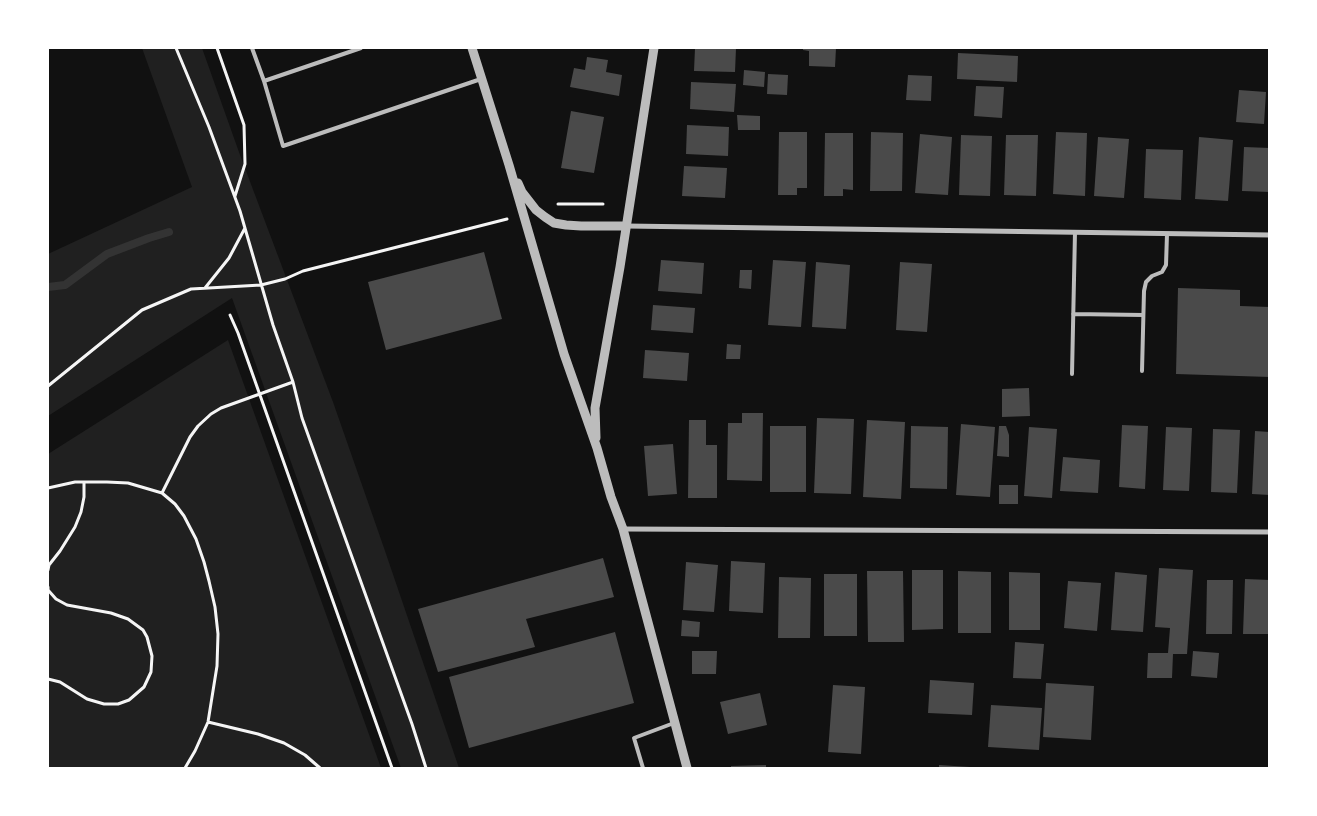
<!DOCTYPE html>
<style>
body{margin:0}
#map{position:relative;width:1317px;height:816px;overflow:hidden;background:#111;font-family:Signika,sans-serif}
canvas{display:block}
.frame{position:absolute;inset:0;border:49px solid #fff;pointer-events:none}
</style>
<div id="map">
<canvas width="1317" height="816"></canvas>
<div class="frame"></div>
</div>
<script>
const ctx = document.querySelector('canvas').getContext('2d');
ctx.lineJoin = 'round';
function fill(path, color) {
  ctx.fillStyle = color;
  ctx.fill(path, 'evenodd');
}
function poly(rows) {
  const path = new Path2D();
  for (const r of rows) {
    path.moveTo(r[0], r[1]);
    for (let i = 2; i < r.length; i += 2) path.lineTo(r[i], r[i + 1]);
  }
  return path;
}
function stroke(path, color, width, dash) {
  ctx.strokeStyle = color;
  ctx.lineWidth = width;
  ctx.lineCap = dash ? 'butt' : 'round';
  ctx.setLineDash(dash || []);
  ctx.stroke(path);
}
fill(poly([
 [142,48,202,48,240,155,333,402,384,548,459,768,401,768,232,298,48,416,48,254,192,187],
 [228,340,381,768,48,768,48,454]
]), '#202020');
stroke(poly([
 [48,287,65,285,107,254,149,238,169,232]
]), '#333', 8);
fill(poly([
 [695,48,736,48,735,72,694,71],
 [803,48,836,48,835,67,809,66,809,51,803,50],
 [958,53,1018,56,1017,82,957,79],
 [587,57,608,60,606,72,622,75,619,96,570,87,574,68,585,70],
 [744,70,765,72,764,87,743,85],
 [768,74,788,75,787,95,767,94],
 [908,75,932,76,931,101,906,100],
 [691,82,736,84,734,112,690,109],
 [976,86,1004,87,1002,118,974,116],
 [1239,90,1266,92,1264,124,1236,122],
 [571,111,604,117,594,173,561,168],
 [737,115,760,116,760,130,738,130],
 [687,125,729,127,728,156,686,154],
 [779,132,807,132,807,188,797,188,797,195,778,195],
 [871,132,903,133,902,191,870,191],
 [1056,132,1087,133,1085,196,1053,194],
 [825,133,853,133,853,190,843,189,843,196,824,196],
 [920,134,952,137,948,195,915,193],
 [961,135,992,136,990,196,959,195],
 [1006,135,1038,135,1036,196,1004,195],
 [1098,137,1129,139,1124,198,1094,196],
 [1199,137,1233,140,1228,201,1195,199],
 [1244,147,1270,148,1270,192,1242,191],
 [1146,149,1183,150,1181,200,1144,198],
 [684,166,727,168,725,198,682,196],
 [484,252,502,319,386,350,368,282],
 [661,260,704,263,702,294,658,291],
 [773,260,806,262,801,327,768,325],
 [816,262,850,265,846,329,812,327],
 [900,262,932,264,927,332,896,330],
 [740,270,752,270,751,289,739,288],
 [1178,288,1240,290,1240,306,1270,307,1270,377,1176,374],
 [653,305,695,308,693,333,651,330],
 [727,344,741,345,740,359,726,359],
 [645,350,689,353,687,381,643,378],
 [1029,388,1030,416,1002,417,1002,389],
 [742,413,763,413,762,481,727,480,728,423,742,423],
 [817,418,854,419,851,494,814,493],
 [689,420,706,420,706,445,717,445,717,498,688,498],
 [867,420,905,422,901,499,863,497],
 [961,424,995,427,990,497,956,495],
 [1122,425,1148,426,1145,489,1119,487],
 [770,426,806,426,806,492,770,492],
 [911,426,948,427,947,489,910,488],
 [999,426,1006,426,1009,435,1009,457,997,456],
 [1029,427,1057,429,1052,498,1024,496],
 [1166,427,1192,428,1189,491,1163,490],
 [1213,429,1240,430,1237,493,1211,492],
 [1255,431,1270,432,1270,495,1252,494],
 [673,444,677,494,648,496,644,446],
 [1063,457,1100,460,1098,493,1060,491],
 [999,485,1018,485,1018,504,999,504],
 [603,558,614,597,526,619,535,647,438,672,418,609],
 [731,561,765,563,763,613,729,611],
 [686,562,718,565,714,612,683,610],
 [1159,568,1193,570,1187,654,1173,654,1172,678,1147,678,1148,653,1168,653,1170,628,1155,627],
 [912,570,943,570,943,629,912,630],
 [867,571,903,571,904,642,868,642],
 [958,571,991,572,991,633,958,633],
 [1009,572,1040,573,1040,630,1009,630],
 [1115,572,1147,575,1143,632,1111,630],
 [824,574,857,574,857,636,824,636],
 [779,577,811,578,810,638,778,638],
 [1245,579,1270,580,1270,634,1243,634],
 [1207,580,1233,580,1232,634,1206,634],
 [1068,581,1101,583,1097,631,1064,628],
 [682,620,700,622,699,637,681,636],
 [615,632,634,703,469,748,449,677],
 [1015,642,1044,644,1041,679,1013,678],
 [692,651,717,651,716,674,692,674],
 [1193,651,1219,653,1217,678,1191,676],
 [930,680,974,683,972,715,928,713],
 [1046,683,1094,686,1091,740,1043,737],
 [833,685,865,687,861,754,828,752],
 [760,693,767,725,728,734,720,702],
 [991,705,1042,708,1039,750,988,747],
 [766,765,766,768,731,768,731,766],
 [939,765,970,767,969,768,939,768]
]), '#4a4a4a');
stroke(poly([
 [176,48,209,127,240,211,273,325,293,382,302,418,412,724,426,768],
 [217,48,244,125,245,164,235,196],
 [558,204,603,204],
 [205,288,229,258,245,228],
 [230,315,238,333,392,768],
 [48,386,142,310,191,289,261,285,285,279,303,271,507,219],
 [48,488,75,482,107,482,128,483,162,493,190,437,198,426,211,414,221,408,293,382],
 [162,493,175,504,184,516,196,539,204,562,209,581,215,607,218,634,217,666,208,722,195,751,185,768],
 [48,570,49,565,60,551,75,527,81,512,84,497,84,482],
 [48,587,48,590,56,599,67,605,111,613,128,619,143,630,147,637,152,656,151,672,144,687,129,700,118,704,104,704,87,699,60,682,48,679],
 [208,722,258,734,284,743,305,755,320,768]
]), '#f5f5f5', 3);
stroke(poly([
 [252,48,264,81,283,146,481,79],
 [264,81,361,48],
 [1073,314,1143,315],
 [1142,371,1144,291,1146,282,1152,276,1162,272,1166,265,1167,234],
 [1072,374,1075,232],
 [643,768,634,738,674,723]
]), '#bcbcbc', 4);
stroke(poly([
 [626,226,1270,235],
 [623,529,1270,532]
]), '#bcbcbc', 5);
stroke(poly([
 [472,48,509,165,564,354,597,448,611,497,623,529,687,768],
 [518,183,522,192,536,210,545,217,554,223,566,225,581,226,626,226],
 [596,438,595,408,620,267,654,48]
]), '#bcbcbc', 9);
</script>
